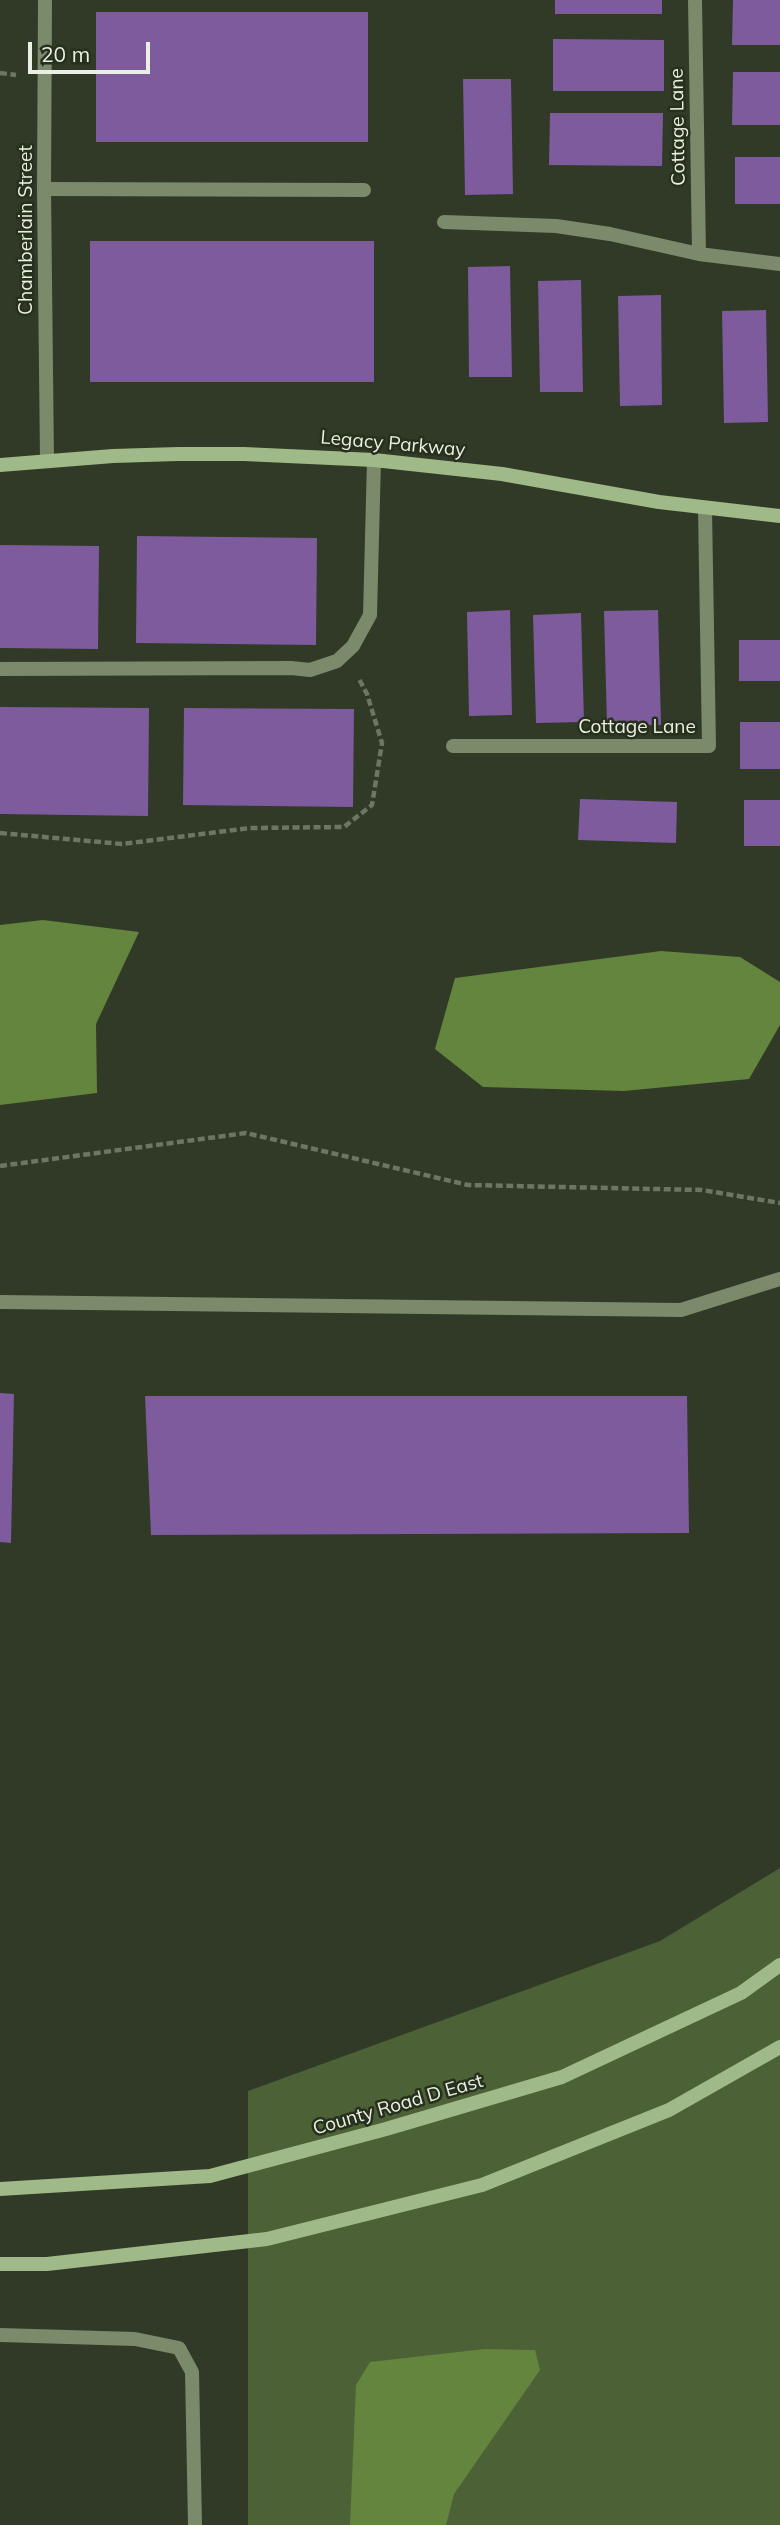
<!DOCTYPE html>
<style>
body{margin:0}
#map{position:relative;width:780px;height:2525px;overflow:hidden;background:#303a26;font-family:Mulish,sans-serif}
canvas{display:block}
.scale{position:absolute;left:28px;top:42px;width:122px;height:32px;box-sizing:border-box;border:4px solid #e9f0e3;border-top:0;padding-left:9px;font-size:21px;line-height:24px;white-space:nowrap;color:#e9f0e3;-webkit-text-stroke:5px #27301d;paint-order:stroke}
</style>
<div id="map">
<canvas width="780" height="2525"></canvas>
<div class="scale">20 m</div>
</div>
<script>
const ctx = document.querySelector('canvas').getContext('2d');
ctx.lineJoin = 'round';
function fill(path, color) {
  ctx.fillStyle = color;
  ctx.fill(path, 'evenodd');
}
function poly(rows) {
  const path = new Path2D();
  for (const r of rows) {
    path.moveTo(r[0], r[1]);
    for (let i = 2; i < r.length; i += 2) path.lineTo(r[i], r[i + 1]);
  }
  return path;
}
function stroke(path, color, width, dash) {
  ctx.strokeStyle = color;
  ctx.lineWidth = width;
  ctx.lineCap = dash ? 'butt' : 'round';
  ctx.setLineDash(dash || []);
  ctx.stroke(path);
}
function drawText(font, color, halo, rows, align = 'center') {
  ctx.font = font + ' Mulish,sans-serif';
  ctx.lineWidth = 5;
  ctx.setLineDash([]);
  ctx.textBaseline = 'middle';
  ctx.strokeStyle = halo;
  ctx.fillStyle = color;
  for (const [text, x, y, turn = 0] of rows) {
    ctx.save();
    ctx.translate(x, y);
    ctx.rotate((+turn || 0) * Math.PI / 180);
    ctx.textAlign = isNaN(turn) ? turn : align;
    if (halo) ctx.strokeText(text, 0, 0);
    ctx.fillText(text, 0, 0);
    ctx.restore();
  }
}
fill(poly([
 [780,1868,780,2525,248,2525,248,2091,660,1941]
]), '#4c6136');
fill(poly([
 [43,920,139,932,96,1024,97,1093,0,1105,0,925],
 [661,951,740,957,780,982,780,1025,749,1079,624,1091,483,1087,435,1049,455,978],
 [484,2349,535,2350,540,2370,454,2494,446,2525,350,2525,356,2385,370,2362]
]), '#64853d');
fill(poly([
 [555,0,662,0,662,14,555,14],
 [733,0,780,0,780,45,732,45],
 [96,12,368,12,368,142,96,142],
 [553,39,664,40,664,91,553,91],
 [733,72,780,72,780,125,732,125],
 [463,79,511,79,513,194,465,195],
 [550,113,663,113,662,166,549,165],
 [735,157,780,157,780,204,735,204],
 [90,241,374,241,374,382,90,382],
 [510,266,512,377,469,377,468,267],
 [581,280,583,392,540,392,538,281],
 [661,295,662,405,620,406,618,296],
 [766,310,768,422,724,423,722,311],
 [137,536,317,538,316,645,136,643],
 [0,545,99,546,98,649,0,648],
 [510,610,512,715,469,716,467,612],
 [658,610,661,725,607,726,604,611],
 [581,613,584,722,536,723,533,615],
 [739,640,780,640,780,681,739,681],
 [0,707,149,708,148,816,0,814],
 [184,708,354,709,353,807,183,805],
 [740,722,780,722,780,769,740,769],
 [580,799,677,802,676,843,578,840],
 [744,800,780,800,780,846,744,846],
 [0,1393,14,1394,11,1543,0,1542],
 [145,1396,687,1396,689,1533,151,1535]
]), '#7d5b9d');
stroke(poly([
 [0,73,16,75],
 [0,833,122,844,250,828,344,827,372,805,382,743,367,694,358,677],
 [0,1166,246,1133,468,1185,702,1190,780,1203]
]), '#6d7664', 4.5, [7, 3.5]);
stroke(poly([
 [44,189,364,190],
 [0,669,291,668,310,670,337,661,353,646,370,615,374,460],
 [0,1302,681,1310,780,1279],
 [0,2335,135,2339,179,2348,192,2372,195,2525]
]), '#7a8a6b', 14);
stroke(poly([
 [45,0,44,189,47,460],
 [695,0,699,254],
 [444,222,556,226,610,234,699,254,780,264],
 [453,746,709,746,705,509]
]), '#7a8a6b', 14);
stroke(poly([
 [0,465,113,456,178,454,244,454,374,460,502,474,659,502,780,516],
 [0,2189,210,2176,386,2129,562,2077,741,1993,780,1965],
 [0,2264,47,2264,267,2239,482,2185,669,2110,780,2047]
]), '#a0b988', 14);
drawText('19px', '#e9f0e3', '#27301d', [
 ["Cottage Lane",678,127,-91],
 ["Chamberlain Street",26,230,-90],
 ["Legacy Parkway",393,444,5],
 ["Cottage Lane",637,727],
 ["County Road D East",398,2105,-16]
]);
</script>
